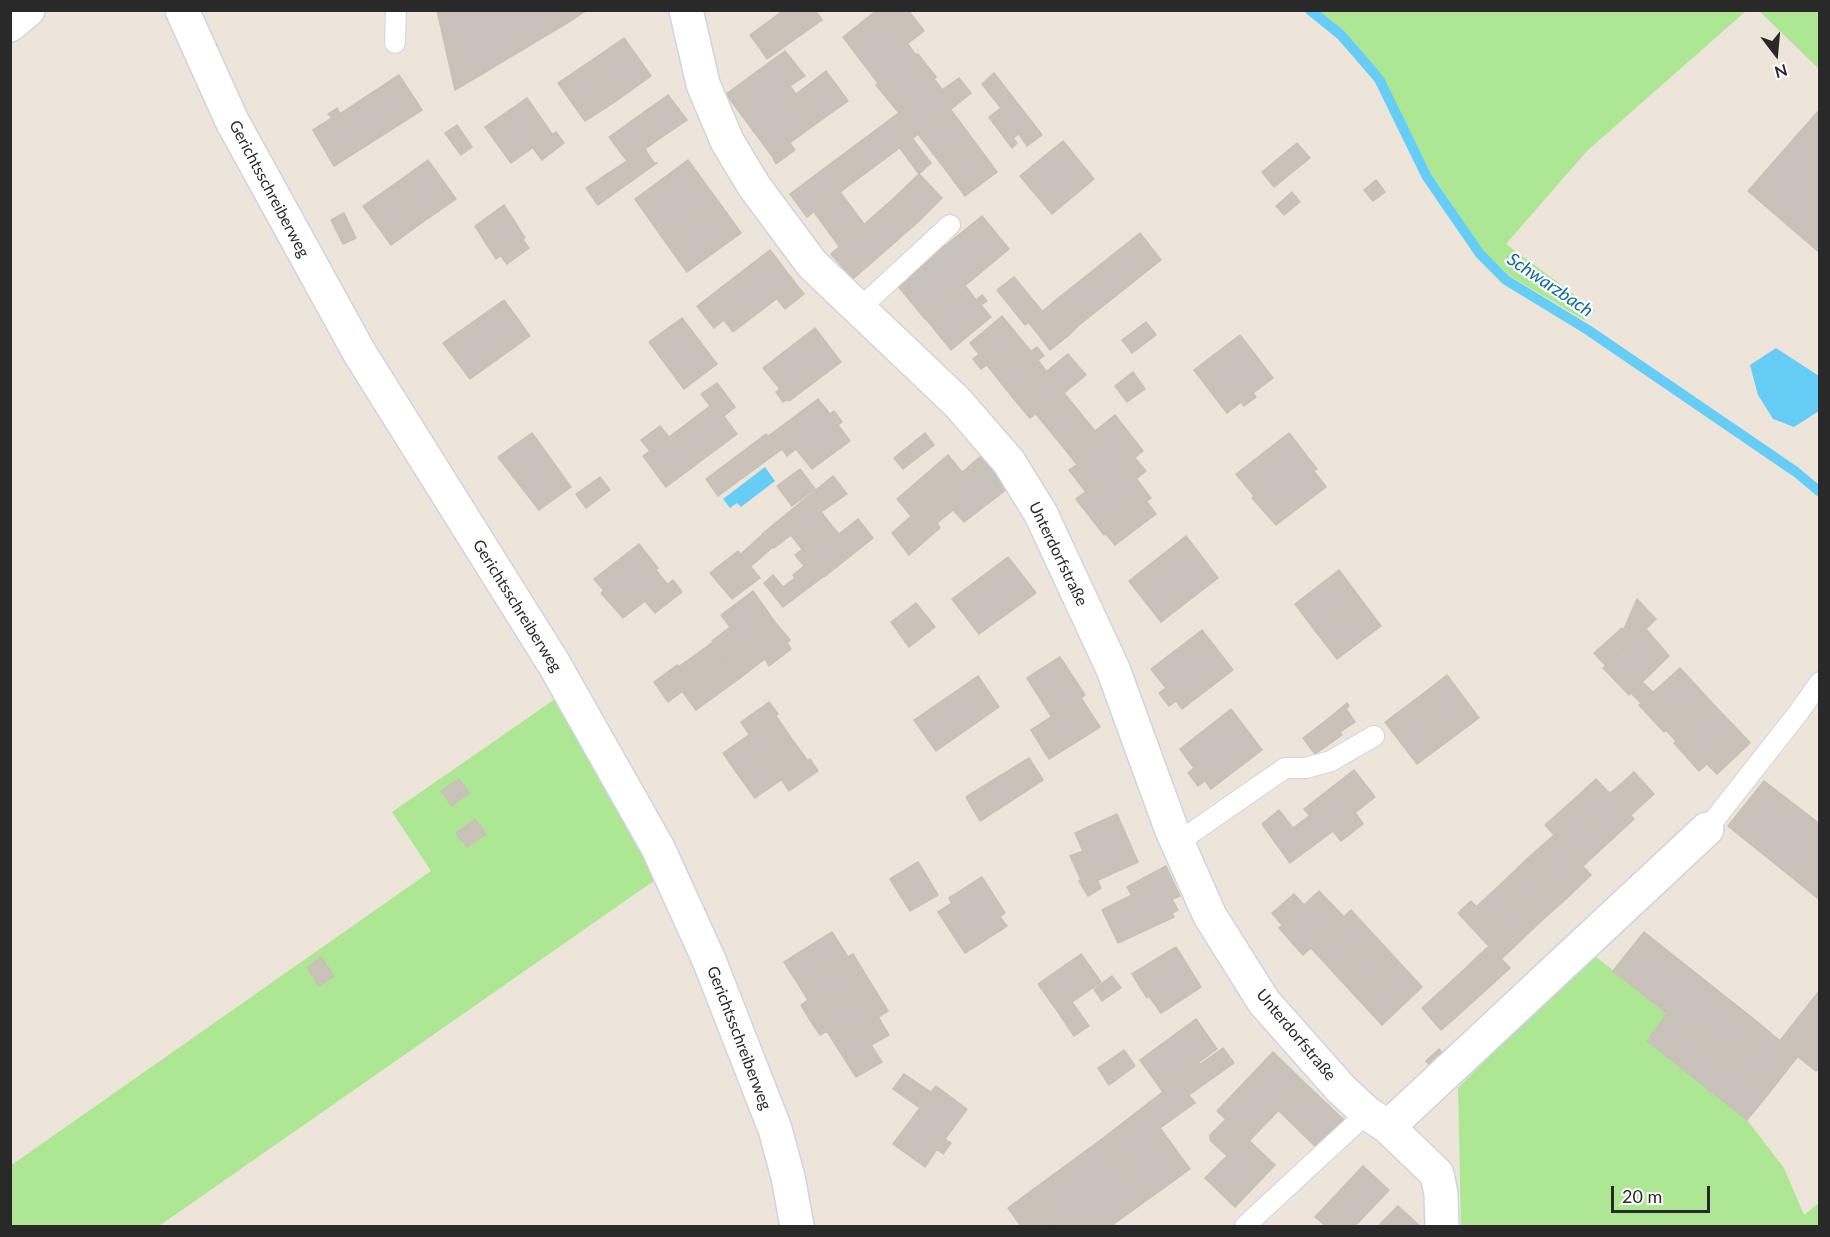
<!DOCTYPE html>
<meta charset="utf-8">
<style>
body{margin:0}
#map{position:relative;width:1830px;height:1237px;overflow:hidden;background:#ede5da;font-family:Lato,sans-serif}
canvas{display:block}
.frame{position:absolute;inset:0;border:12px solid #292929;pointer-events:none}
.north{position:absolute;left:1746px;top:24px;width:60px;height:60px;-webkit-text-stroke:4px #fff;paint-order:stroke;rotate:164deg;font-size:16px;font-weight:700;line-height:24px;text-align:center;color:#292929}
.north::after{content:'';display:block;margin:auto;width:21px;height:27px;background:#292929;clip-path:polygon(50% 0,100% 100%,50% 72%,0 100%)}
.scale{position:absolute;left:1611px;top:1186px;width:99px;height:27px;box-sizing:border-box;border:3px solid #292929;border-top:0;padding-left:8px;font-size:18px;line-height:21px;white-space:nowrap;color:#292929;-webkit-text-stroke:4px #fff;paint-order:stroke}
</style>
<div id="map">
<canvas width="1830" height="1237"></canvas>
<div class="frame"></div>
<div class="north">N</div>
<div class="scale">20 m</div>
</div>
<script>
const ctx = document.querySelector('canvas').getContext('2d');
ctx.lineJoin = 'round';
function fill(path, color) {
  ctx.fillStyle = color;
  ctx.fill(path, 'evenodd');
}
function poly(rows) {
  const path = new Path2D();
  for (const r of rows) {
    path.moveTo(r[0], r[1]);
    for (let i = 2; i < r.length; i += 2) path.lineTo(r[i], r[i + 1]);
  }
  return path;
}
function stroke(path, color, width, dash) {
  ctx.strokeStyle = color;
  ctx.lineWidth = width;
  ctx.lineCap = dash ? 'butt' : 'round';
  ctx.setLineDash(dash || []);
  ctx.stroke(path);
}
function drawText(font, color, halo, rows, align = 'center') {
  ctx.font = font + ' Lato,sans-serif';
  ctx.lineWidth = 4.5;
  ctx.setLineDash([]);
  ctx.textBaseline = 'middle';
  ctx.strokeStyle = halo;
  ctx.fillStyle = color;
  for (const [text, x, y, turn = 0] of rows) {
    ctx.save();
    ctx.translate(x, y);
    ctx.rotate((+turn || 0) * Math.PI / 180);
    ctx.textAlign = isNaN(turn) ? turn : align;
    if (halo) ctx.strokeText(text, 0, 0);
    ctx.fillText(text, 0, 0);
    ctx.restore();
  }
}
fill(poly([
 [1316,11,1746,11,1587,151,1506,244,1595,310,1584,320,1510,276,1485,253,1432,175,1383,80,1347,37],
 [1759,11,1819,11,1819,69],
 [558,697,658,878,159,1226,11,1226,10,1166,431,871,392,812],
 [1591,953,1667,1013,1647,1041,1747,1120,1784,1168,1804,1215,1819,1203,1819,1226,1461,1226,1458,1088]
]), '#aee793');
fill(poly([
 [1776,348,1819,376,1819,411,1794,427,1773,419,1758,395,1750,365],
 [765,467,775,481,741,507,737,503,730,508,723,499]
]), '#66cef6');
stroke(poly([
 [1310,10,1341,35,1379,79,1427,177,1480,254,1506,280,1588,330,1796,472,1820,492]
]), '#66cef6', 10);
const building = poly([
 [437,10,560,10,567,23,455,90,437,10],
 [560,10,587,10,567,23,560,10],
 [784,10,813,10,777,37,772,37,759,47,750,35,784,10],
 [813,10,815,10,822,20,767,59,759,47,772,37,777,37,813,10],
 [877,10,882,10,916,55,918,54,936,77,934,79,955,106,917,135,876,85,878,83,843,37,877,10],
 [882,10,908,10,924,31,907,44,882,10],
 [624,38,651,76,619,99,592,60,624,38],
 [785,51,805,76,790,86,817,123,772,156,726,94,785,51],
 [592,60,619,99,585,121,558,83,592,60],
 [826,71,848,101,817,123,796,94,826,71],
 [994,73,1042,135,1027,146,1019,134,1013,138,1017,143,1012,148,989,117,1001,108,982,84,994,73],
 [399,75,422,110,334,166,313,130,332,118,328,114,337,108,340,114,399,75],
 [959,78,971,93,955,106,942,90,959,78],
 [668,95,687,120,627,161,609,137,668,95],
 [527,98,552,134,511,163,485,127,527,98],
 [1820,109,1820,253,1748,191,1820,109],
 [951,110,974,141,942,165,918,134,951,110],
 [900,112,917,135,855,181,838,158,900,112],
 [457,125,472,147,461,155,445,133,457,125],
 [556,132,564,143,542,160,533,148,556,132],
 [912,138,931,163,919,174,900,148,912,138],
 [974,141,997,172,965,196,942,165,974,141],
 [1063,141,1094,179,1052,214,1020,176,1063,141],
 [790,143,795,150,776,164,772,156,790,143],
 [1297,143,1310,158,1274,187,1262,172,1297,143],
 [646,148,646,151,654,163,657,163,598,205,586,188,646,148],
 [838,158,855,181,807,217,790,194,838,158],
 [428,160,456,199,423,222,396,183,428,160],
 [688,160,718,201,664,240,635,199,688,160],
 [919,174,942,198,918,222,894,198,919,174],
 [1376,180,1385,192,1373,201,1364,190,1376,180],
 [396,183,423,222,391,245,363,206,396,183],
 [840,192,864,224,839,246,814,212,840,192],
 [1292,192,1300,202,1284,215,1276,206,1292,192],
 [894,198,918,222,853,279,831,254,894,198],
 [718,201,741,233,687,272,664,240,718,201],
 [504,205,525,238,496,259,475,226,504,205],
 [344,213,356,238,343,244,331,220,344,213],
 [982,216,1009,249,925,319,898,286,934,256,932,253,943,244,945,246,982,216],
 [1140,233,1161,260,1079,325,1057,299,1140,233],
 [523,240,529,248,507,264,501,256,523,240],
 [770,250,796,284,733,332,724,320,714,328,697,306,770,250],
 [1014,277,1042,311,1025,325,997,290,1014,277],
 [796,284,804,294,785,309,777,299,796,284],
 [966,287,976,300,982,295,987,301,981,305,991,317,951,350,926,319,966,287],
 [1057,299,1079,325,1068,336,1055,320,1038,334,1029,323,1057,299],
 [504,300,530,336,470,379,443,343,504,300],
 [1002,316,1024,343,990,369,987,365,981,369,973,359,979,354,970,343,1002,316],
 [682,318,717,364,684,389,649,342,682,318],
 [1055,320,1068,336,1050,350,1038,334,1055,320],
 [1146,322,1156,335,1132,353,1122,340,1146,322],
 [815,328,841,362,789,401,788,399,783,402,776,392,780,389,763,368,815,328],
 [1240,335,1273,378,1253,393,1256,397,1244,406,1241,402,1227,413,1194,370,1240,335],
 [1024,343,1031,351,1037,347,1044,356,1038,360,1046,371,1013,398,990,369,1024,343],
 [1068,354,1086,375,1064,393,1047,371,1068,354],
 [1046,371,1064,393,1030,418,1013,398,1046,371],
 [1133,372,1145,389,1127,402,1115,386,1133,372],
 [717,383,735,407,724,416,714,403,710,406,701,394,717,383],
 [1064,393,1095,431,1068,453,1036,414,1064,393],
 [818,399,830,414,834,411,842,422,838,425,850,441,812,469,796,449,787,456,782,449,778,452,767,437,818,399],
 [714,403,737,434,666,487,643,456,650,451,641,440,660,426,669,437,714,403],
 [1115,415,1143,451,1126,465,1151,498,1104,535,1076,499,1093,486,1068,453,1115,415],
 [532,433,571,487,539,510,498,457,532,433],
 [925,433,934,445,903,469,894,458,925,433],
 [1289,433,1317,469,1314,471,1326,487,1276,525,1252,498,1254,496,1236,474,1289,433],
 [766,434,778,452,718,496,706,479,766,434],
 [948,455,962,472,911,516,897,499,948,455],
 [981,456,1007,489,964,522,953,510,937,523,940,528,934,533,917,511,981,456],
 [1135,458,1146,471,1136,479,1126,465,1135,458],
 [1077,465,1093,486,1086,492,1069,470,1077,465],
 [800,469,815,489,792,506,777,486,800,469],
 [833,476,847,494,821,512,832,526,802,549,791,535,774,548,762,534,833,476],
 [600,477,610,490,586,508,576,494,600,477],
 [1147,502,1156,514,1115,545,1106,534,1147,502],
 [917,511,934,533,909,555,892,533,917,511],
 [858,519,873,538,824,577,817,569,811,574,795,555,832,526,839,534,858,519],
 [763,534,773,547,751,566,741,554,763,534],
 [1186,536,1218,578,1161,622,1129,581,1186,536],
 [639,544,658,568,656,570,667,584,623,618,601,593,604,591,594,579,639,544],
 [738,551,760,578,732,599,710,573,738,551],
 [1008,557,1036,593,979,634,952,599,1008,557],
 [804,566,811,574,817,569,823,577,783,607,764,583,773,575,783,587,795,578,793,575,804,566],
 [1339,570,1360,598,1316,632,1295,604,1339,570],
 [673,580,682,592,655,613,645,601,673,580],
 [753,591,775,622,725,659,712,641,730,627,721,615,753,591],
 [1360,598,1381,626,1337,659,1316,632,1360,598],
 [1637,599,1656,619,1646,629,1669,656,1629,695,1603,668,1633,640,1624,629,1637,599],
 [916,603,935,627,909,647,891,622,916,603],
 [775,622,790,640,787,643,791,649,769,666,765,659,758,664,744,645,775,622],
 [1622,628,1633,640,1606,666,1594,653,1622,628],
 [1202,630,1233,670,1182,709,1176,701,1169,706,1159,693,1166,688,1151,669,1202,630],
 [713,642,725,659,704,675,691,658,713,642],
 [744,645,758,664,740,678,726,659,744,645],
 [1060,657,1085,695,1051,716,1027,678,1060,657],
 [691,658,704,675,691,685,678,667,691,658],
 [726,659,740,678,696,710,682,691,726,659],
 [677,665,691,685,668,702,654,682,677,665],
 [1680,668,1704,694,1664,732,1639,705,1680,668],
 [1447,675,1479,718,1448,741,1416,699,1447,675],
 [978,676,999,707,936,751,914,720,978,676],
 [1642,682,1653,692,1641,703,1631,693,1642,682],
 [1704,694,1714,705,1676,741,1666,730,1704,694],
 [1081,698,1100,727,1049,759,1031,730,1081,698],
 [1416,699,1448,741,1417,764,1385,722,1416,699],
 [769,702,778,714,749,734,741,722,769,702],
 [1347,703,1349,706,1346,709,1355,722,1340,732,1329,718,1347,703],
 [1714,705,1741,733,1699,771,1674,743,1714,705],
 [1231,709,1262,750,1211,789,1205,781,1198,786,1188,773,1194,768,1180,749,1231,709],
 [776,716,791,738,739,776,723,753,776,716],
 [1329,718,1342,735,1315,754,1303,738,1329,718],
 [1741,733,1750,743,1717,774,1707,764,1741,733],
 [791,738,808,761,755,798,739,776,791,738],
 [1029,758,1043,780,980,821,966,797,1029,758],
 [810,759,818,771,789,791,781,779,810,759],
 [1354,770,1375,797,1356,812,1341,792,1309,815,1304,809,1354,770],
 [1634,772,1654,794,1642,805,1622,783,1634,772],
 [459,779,469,793,452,806,441,791,459,779],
 [1596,779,1634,819,1608,843,1571,802,1596,779],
 [1764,781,1820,824,1820,900,1728,826,1764,781],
 [1622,783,1642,805,1631,815,1610,793,1622,783],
 [1341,792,1363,824,1341,841,1333,831,1290,863,1262,824,1279,810,1293,828,1341,792],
 [1571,802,1608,843,1583,866,1545,825,1571,802],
 [1117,814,1138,862,1096,881,1075,833,1117,814],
 [475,819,486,834,467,847,456,833,475,819],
 [1554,835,1591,875,1566,899,1528,858,1554,835],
 [1083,851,1101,888,1088,896,1079,881,1081,880,1070,856,1083,851],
 [1528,858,1566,899,1540,922,1503,882,1528,858],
 [918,862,938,895,910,911,890,879,918,862],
 [1166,866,1180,896,1172,899,1178,910,1172,913,1174,917,1118,943,1102,910,1132,895,1127,887,1166,866],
 [982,877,1005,913,1000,917,1007,926,965,953,938,912,952,903,949,898,982,877],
 [1503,882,1540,922,1514,947,1476,907,1503,882],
 [1319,891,1344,917,1303,955,1279,928,1319,891],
 [1294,894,1304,905,1282,925,1272,913,1294,894],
 [1471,901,1514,947,1501,959,1458,913,1471,901],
 [1351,910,1375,936,1334,973,1311,948,1351,910],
 [832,932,848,957,800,987,784,962,832,932],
 [1644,932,1760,1024,1729,1062,1613,971,1644,932],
 [1375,936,1398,961,1358,999,1334,973,1375,936],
 [1489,946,1510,968,1498,979,1477,957,1489,946],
 [1176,947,1201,987,1161,1013,1149,996,1147,998,1132,974,1176,947],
 [853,954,870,982,810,1020,801,1005,808,1000,800,987,853,954],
 [1081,954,1101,982,1058,1012,1038,984,1081,954],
 [321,957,334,976,319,986,307,968,321,957],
 [1477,957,1498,979,1487,989,1467,967,1477,957],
 [1398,961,1422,987,1382,1025,1358,999,1398,961],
 [1467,967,1487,989,1476,999,1456,977,1467,967],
 [1112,976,1121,988,1102,1001,1094,989,1112,976],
 [1456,977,1476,999,1465,1009,1445,987,1456,977],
 [870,982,888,1011,835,1044,827,1031,820,1035,810,1020,870,982],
 [1445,987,1465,1009,1454,1019,1434,997,1445,987],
 [1820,990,1820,1067,1816,1071,1779,1042,1820,990],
 [1434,997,1454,1019,1441,1030,1422,1008,1434,997],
 [1072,1002,1089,1026,1074,1036,1058,1012,1072,1002],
 [1667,1013,1769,1093,1747,1120,1647,1041,1667,1013],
 [878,1017,889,1035,871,1045,882,1062,856,1077,835,1044,878,1017],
 [1196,1019,1217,1049,1199,1062,1200,1065,1163,1092,1140,1060,1196,1019],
 [1760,1024,1798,1056,1769,1093,1729,1062,1760,1024],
 [1223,1048,1234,1063,1189,1095,1178,1080,1223,1048],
 [1439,1049,1444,1055,1431,1067,1426,1061,1439,1049],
 [1124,1050,1135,1066,1109,1085,1098,1068,1124,1050],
 [1273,1052,1305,1083,1249,1141,1217,1111,1273,1052],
 [904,1074,931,1092,936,1086,967,1109,945,1139,951,1143,943,1154,937,1149,925,1167,893,1144,920,1108,893,1089,904,1074],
 [1178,1080,1195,1103,1160,1128,1190,1169,1147,1200,1102,1139,1178,1080],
 [1305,1083,1345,1121,1318,1149,1279,1111,1305,1083],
 [1226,1119,1275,1165,1235,1207,1205,1178,1227,1156,1210,1140,1210,1135,1226,1119],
 [1102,1139,1147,1200,1111,1226,1053,1226,1028,1193,1102,1139],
 [1363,1166,1389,1190,1355,1226,1326,1226,1315,1217,1363,1166],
 [1028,1193,1053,1226,1021,1226,1008,1208,1028,1193],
 [1398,1206,1420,1226,1378,1226,1398,1206]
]);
fill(building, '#c8c2ba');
stroke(building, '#c8c1b4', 1.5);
const lane = poly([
 [395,43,396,10],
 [859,309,950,225],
 [1707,829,1799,712,1820,682],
 [1177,843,1285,768,1306,768,1331,761,1374,736],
 [1245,1226,1367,1113]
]);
const street = poly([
 [686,10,703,84,727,141,754,186,812,264,958,403,1009,462,1041,514,1113,669,1171,828,1210,916,1264,1002,1341,1089,1367,1113,1388,1127],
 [10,25,28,10],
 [1442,1226,1441,1194,1437,1174,1388,1127,1707,829]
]);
const secondary = poly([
 [182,10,232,121,359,352,554,664,658,848,709,960,775,1129,788,1177,797,1226]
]);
stroke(lane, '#cfd3e3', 22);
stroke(street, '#cfd3e3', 36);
stroke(secondary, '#cfd3e3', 36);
stroke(lane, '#fff', 20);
stroke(street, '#fff', 33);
stroke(secondary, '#fff', 33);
drawText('16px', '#292929', '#fff', [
 ["Gerichtsschreiberweg",269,189,62],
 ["Unterdorfstraße",1058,554,64],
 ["Gerichtsschreiberweg",517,606,58],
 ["Unterdorfstraße",1296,1035,50],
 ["Gerichtsschreiberweg",739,1038,69]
]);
drawText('italic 18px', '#056aa2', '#fff', [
 ["Schwarzbach",1550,285,34]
]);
</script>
